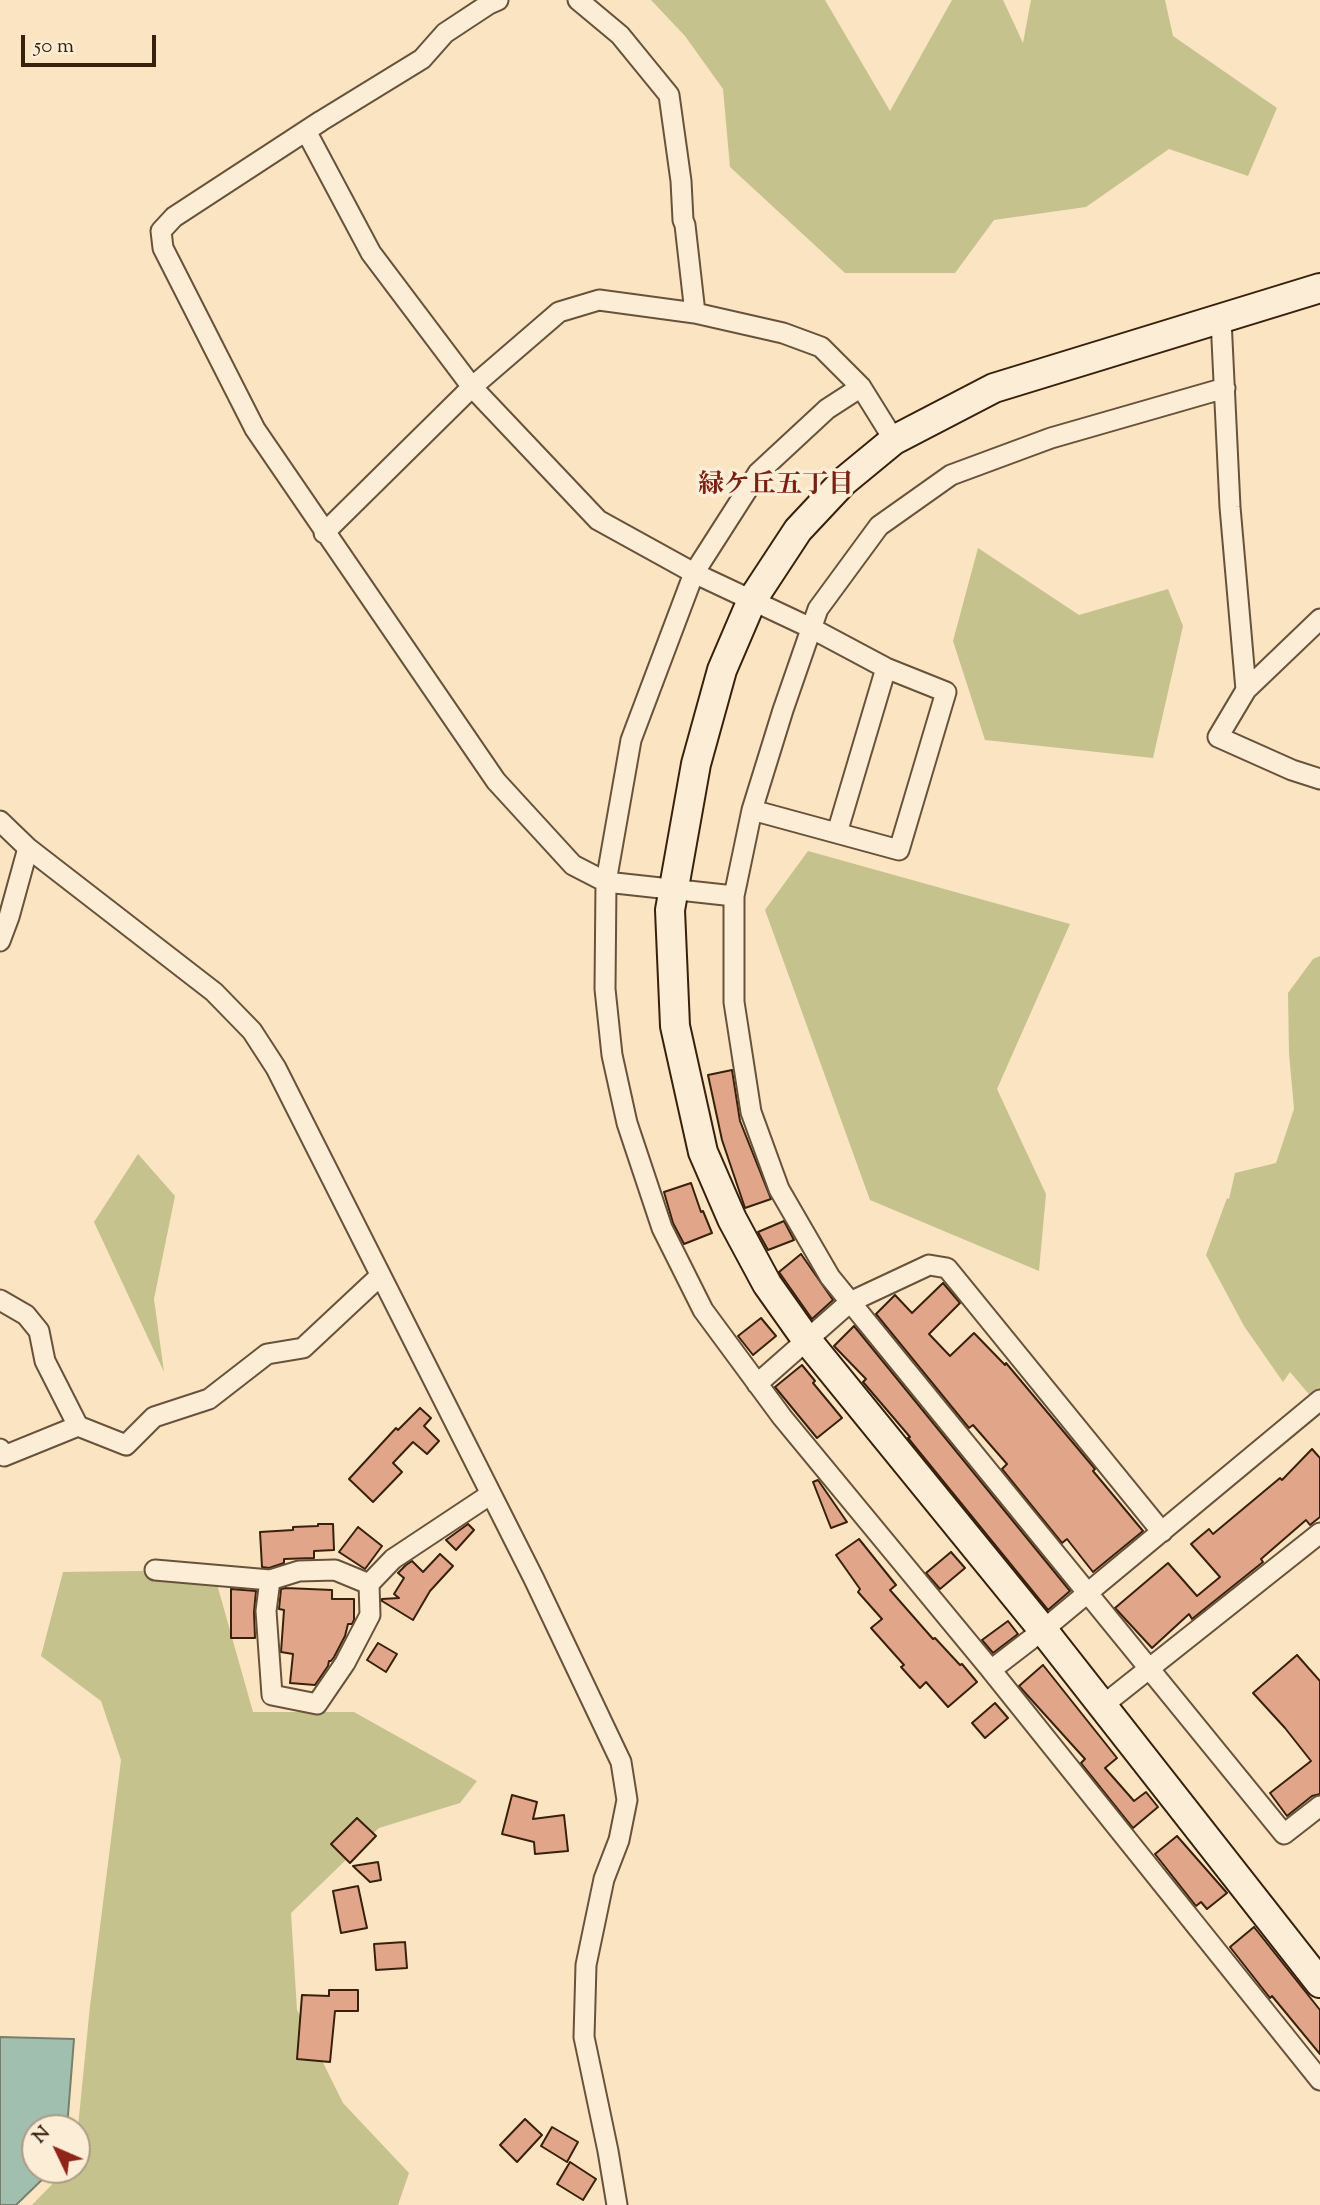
<!DOCTYPE html>
<meta charset="utf-8">
<style>
body{margin:0}
#map{position:relative;width:1320px;height:2205px;overflow:hidden;background:#fbe4c2;font-family:"Sorts Mill Goudy",serif}
canvas{display:block}
.north{position:absolute;left:21px;top:2114px;width:70px;height:70px;box-sizing:border-box;background:#fcedd7;border:2px solid #ae9b86;border-radius:50%;rotate:314deg;font-size:19px;font-weight:700;line-height:28px;text-align:center;color:#38210c}
.north::after{content:'';display:block;margin:auto;width:24px;height:32px;background:#8f2418;clip-path:polygon(50% 0,100% 100%,50% 72%,0 100%)}
.scale{position:absolute;left:21px;top:35px;width:135px;height:32px;box-sizing:border-box;border:4px solid #38210c;border-top:0;padding-left:9px;font-size:21px;line-height:24px;white-space:nowrap;color:#38210c;-webkit-text-stroke:5px #fcedd7;paint-order:stroke}
</style>
<div id="map">
<canvas width="1320" height="2205"></canvas>
<div class="north">N</div>
<div class="scale">50 m</div>
</div>
<script>
const ctx = document.querySelector('canvas').getContext('2d');
ctx.lineJoin = 'round';
function fill(path, color) {
  ctx.fillStyle = color;
  ctx.fill(path, 'evenodd');
}
function poly(rows) {
  const path = new Path2D();
  for (const r of rows) {
    path.moveTo(r[0], r[1]);
    for (let i = 2; i < r.length; i += 2) path.lineTo(r[i], r[i + 1]);
  }
  return path;
}
function stroke(path, color, width, dash) {
  ctx.strokeStyle = color;
  ctx.lineWidth = width;
  ctx.lineCap = dash ? 'butt' : 'round';
  ctx.setLineDash(dash || []);
  ctx.stroke(path);
}
function drawText(font, color, halo, rows, align = 'center') {
  ctx.font = font + ' "Sorts Mill Goudy","Noto Serif JP",serif';
  ctx.lineWidth = 7;
  ctx.setLineDash([]);
  ctx.textBaseline = 'middle';
  ctx.strokeStyle = halo;
  ctx.fillStyle = color;
  for (const [text, x, y, turn = 0] of rows) {
    ctx.save();
    ctx.translate(x, y);
    ctx.rotate((+turn || 0) * Math.PI / 180);
    ctx.textAlign = isNaN(turn) ? turn : align;
    if (halo) ctx.strokeText(text, 0, 0);
    ctx.fillText(text, 0, 0);
    ctx.restore();
  }
}
fill(poly([
 [651,0,825,0,890,111,952,0,1003,0,1023,43,1031,0,1165,0,1173,36,1277,108,1248,176,1169,149,1086,207,994,220,955,273,845,273,730,167,723,89,685,36],
 [978,548,1079,615,1168,589,1183,626,1153,758,985,740,953,641],
 [808,851,1070,924,997,1089,1046,1194,1039,1271,870,1200,765,910],
 [1320,956,1320,1394,1313,1399,1290,1372,1283,1382,1244,1326,1206,1255,1227,1198,1229,1199,1235,1173,1276,1163,1294,1109,1289,1053,1288,993,1313,959],
 [138,1154,175,1196,154,1299,164,1372,94,1222],
 [213,1570,253,1712,354,1712,477,1781,460,1803,379,1828,291,1913,297,2010,343,2103,409,2173,398,2205,32,2205,66,2170,77,2170,77,2137,90,2006,121,1760,101,1701,41,1656,63,1572]
]), '#c6c28e');
const water = poly([
 [0,2037,74,2039,67,2128,35,2128,35,2170,52,2170,16,2205,0,2205,0,2037]
]);
fill(water, '#a0bfae');
stroke(water, '#76806d', 2);
const building = poly([
 [732,1070,740,1121,771,1199,745,1208,722,1140,708,1075,732,1070],
 [691,1183,701,1212,703,1211,712,1233,684,1244,673,1223,664,1192,691,1183],
 [784,1221,794,1240,768,1250,758,1232,784,1221],
 [801,1254,833,1300,812,1319,779,1272,801,1254],
 [943,1283,960,1303,929,1334,950,1356,974,1333,1005,1365,1006,1363,1095,1469,1093,1471,1143,1531,1093,1572,1067,1539,1062,1543,1002,1469,1007,1464,973,1425,969,1428,876,1314,895,1295,912,1313,943,1283],
 [761,1318,776,1336,753,1355,738,1336,761,1318],
 [854,1326,1070,1591,1048,1610,908,1438,910,1437,863,1382,866,1379,834,1346,854,1326],
 [802,1365,815,1381,813,1383,842,1418,817,1438,775,1387,802,1365],
 [420,1408,431,1418,424,1426,439,1441,427,1454,413,1442,393,1463,402,1472,373,1502,349,1479,396,1428,398,1430,420,1408],
 [1312,1449,1320,1458,1320,1517,1310,1525,1306,1520,1261,1559,1263,1562,1192,1619,1189,1614,1152,1648,1115,1608,1168,1563,1197,1596,1220,1577,1191,1544,1209,1529,1213,1534,1280,1478,1282,1480,1312,1449],
 [818,1480,847,1522,831,1528,813,1482,818,1480],
 [318,1524,333,1524,334,1550,314,1551,314,1558,284,1559,284,1563,269,1568,262,1567,260,1532,293,1530,293,1527,318,1526,318,1524],
 [468,1524,474,1530,456,1550,446,1540,468,1524],
 [358,1527,382,1546,365,1569,339,1552,358,1527],
 [859,1539,896,1585,890,1590,933,1639,935,1638,960,1665,962,1664,977,1682,948,1707,926,1682,920,1688,901,1667,904,1665,871,1628,882,1619,858,1592,860,1589,836,1555,859,1539],
 [951,1552,965,1568,940,1589,926,1573,951,1552],
 [440,1554,453,1566,430,1591,413,1620,382,1601,382,1599,399,1598,394,1594,404,1578,398,1573,406,1565,412,1561,423,1572,440,1554],
 [286,1588,332,1590,332,1599,354,1599,354,1620,352,1624,348,1624,345,1636,334,1657,331,1661,329,1661,328,1666,315,1685,290,1683,293,1654,281,1652,284,1610,279,1609,281,1589,286,1588],
 [231,1589,256,1591,254,1612,255,1638,231,1638,231,1589],
 [1008,1621,1018,1634,993,1653,982,1640,1008,1621],
 [378,1643,397,1654,386,1672,367,1660,378,1643],
 [1297,1655,1320,1681,1320,1794,1312,1796,1287,1816,1270,1793,1311,1761,1285,1728,1253,1693,1297,1655],
 [1043,1665,1117,1758,1105,1768,1134,1801,1146,1792,1158,1807,1133,1828,1081,1763,1085,1759,1019,1686,1043,1665],
 [995,1703,1008,1718,985,1738,972,1723,995,1703],
 [512,1795,537,1802,533,1819,564,1815,568,1851,535,1854,534,1842,502,1834,512,1795],
 [357,1818,376,1836,350,1863,331,1844,357,1818],
 [1177,1836,1227,1893,1207,1909,1201,1902,1196,1906,1155,1854,1177,1836],
 [378,1862,381,1880,370,1882,353,1866,378,1862],
 [358,1886,367,1928,341,1933,333,1891,358,1886],
 [1254,1927,1320,2010,1320,2054,1272,1996,1270,1998,1230,1947,1254,1927],
 [405,1942,407,1968,376,1970,374,1944,405,1942],
 [329,1990,358,1990,358,2011,335,2011,330,2062,297,2059,302,1995,329,1996,329,1990],
 [525,2119,542,2135,517,2162,500,2145,525,2119],
 [552,2127,578,2142,567,2162,541,2146,552,2127],
 [570,2162,596,2179,583,2200,557,2184,570,2162]
]);
fill(building, '#e1a689');
stroke(building, '#38210c', 2);
const street = poly([
 [498,0,489,4,445,33,422,59,321,121,174,217,161,231,163,248,255,429,496,781,573,865,606,882,734,896],
 [578,0,620,35,669,95,681,181,683,220,685,225,695,313],
 [306,131,371,253,472,387,598,520,694,573,811,628,886,668,946,692,899,850,752,810],
 [1221,319,1230,507,1246,690],
 [861,387,827,409,758,473,694,573,631,740,606,882,605,989,612,1055,627,1123,662,1228,703,1310,782,1417,991,1670,1043,1630,1320,1400],
 [1225,388,1051,438,951,475,879,526,818,609,783,710,752,810,734,896,734,1002,751,1112,779,1189,830,1277,1284,1834,1320,1806],
 [324,533,472,387,559,312,599,300,695,313,783,333,821,347,861,387,894,440],
 [1320,619,1246,690,1218,737,1292,770,1320,779],
 [0,821,28,848,214,992,252,1031,276,1068,534,1579,621,1762,627,1800,619,1840,604,1879,586,1965,584,2037,608,2151,617,2205],
 [837,833,886,668],
 [0,941,9,917,28,848],
 [0,1300,26,1315,39,1331,45,1361,78,1426,126,1445,154,1417,209,1399,267,1354,303,1348,380,1276],
 [757,1384,850,1302,929,1265,947,1268,1162,1532],
 [0,1449,4,1456,78,1426],
 [155,1570,270,1580,299,1571,335,1570,369,1584],
 [270,1580,266,1611,272,1695,317,1704,345,1663,370,1615,369,1584,393,1559,491,1494],
 [991,1670,1320,2080],
 [1102,1706,1320,1533]
]);
const secondary = poly([
 [1320,288,994,388,894,440,843,482,798,530,752,600,722,670,696,764,670,910,675,1026,703,1152,732,1219,767,1284,806,1339,1043,1630,1320,1983]
]);
stroke(street, '#69523a', 23);
stroke(secondary, '#38210c', 32);
stroke(street, '#fcedd7', 19);
stroke(secondary, '#fcedd7', 28);
drawText('bold 26px', '#7a1f14', '#fcedd7', [
 ["緑ケ丘五丁目",776,488]
]);
</script>
